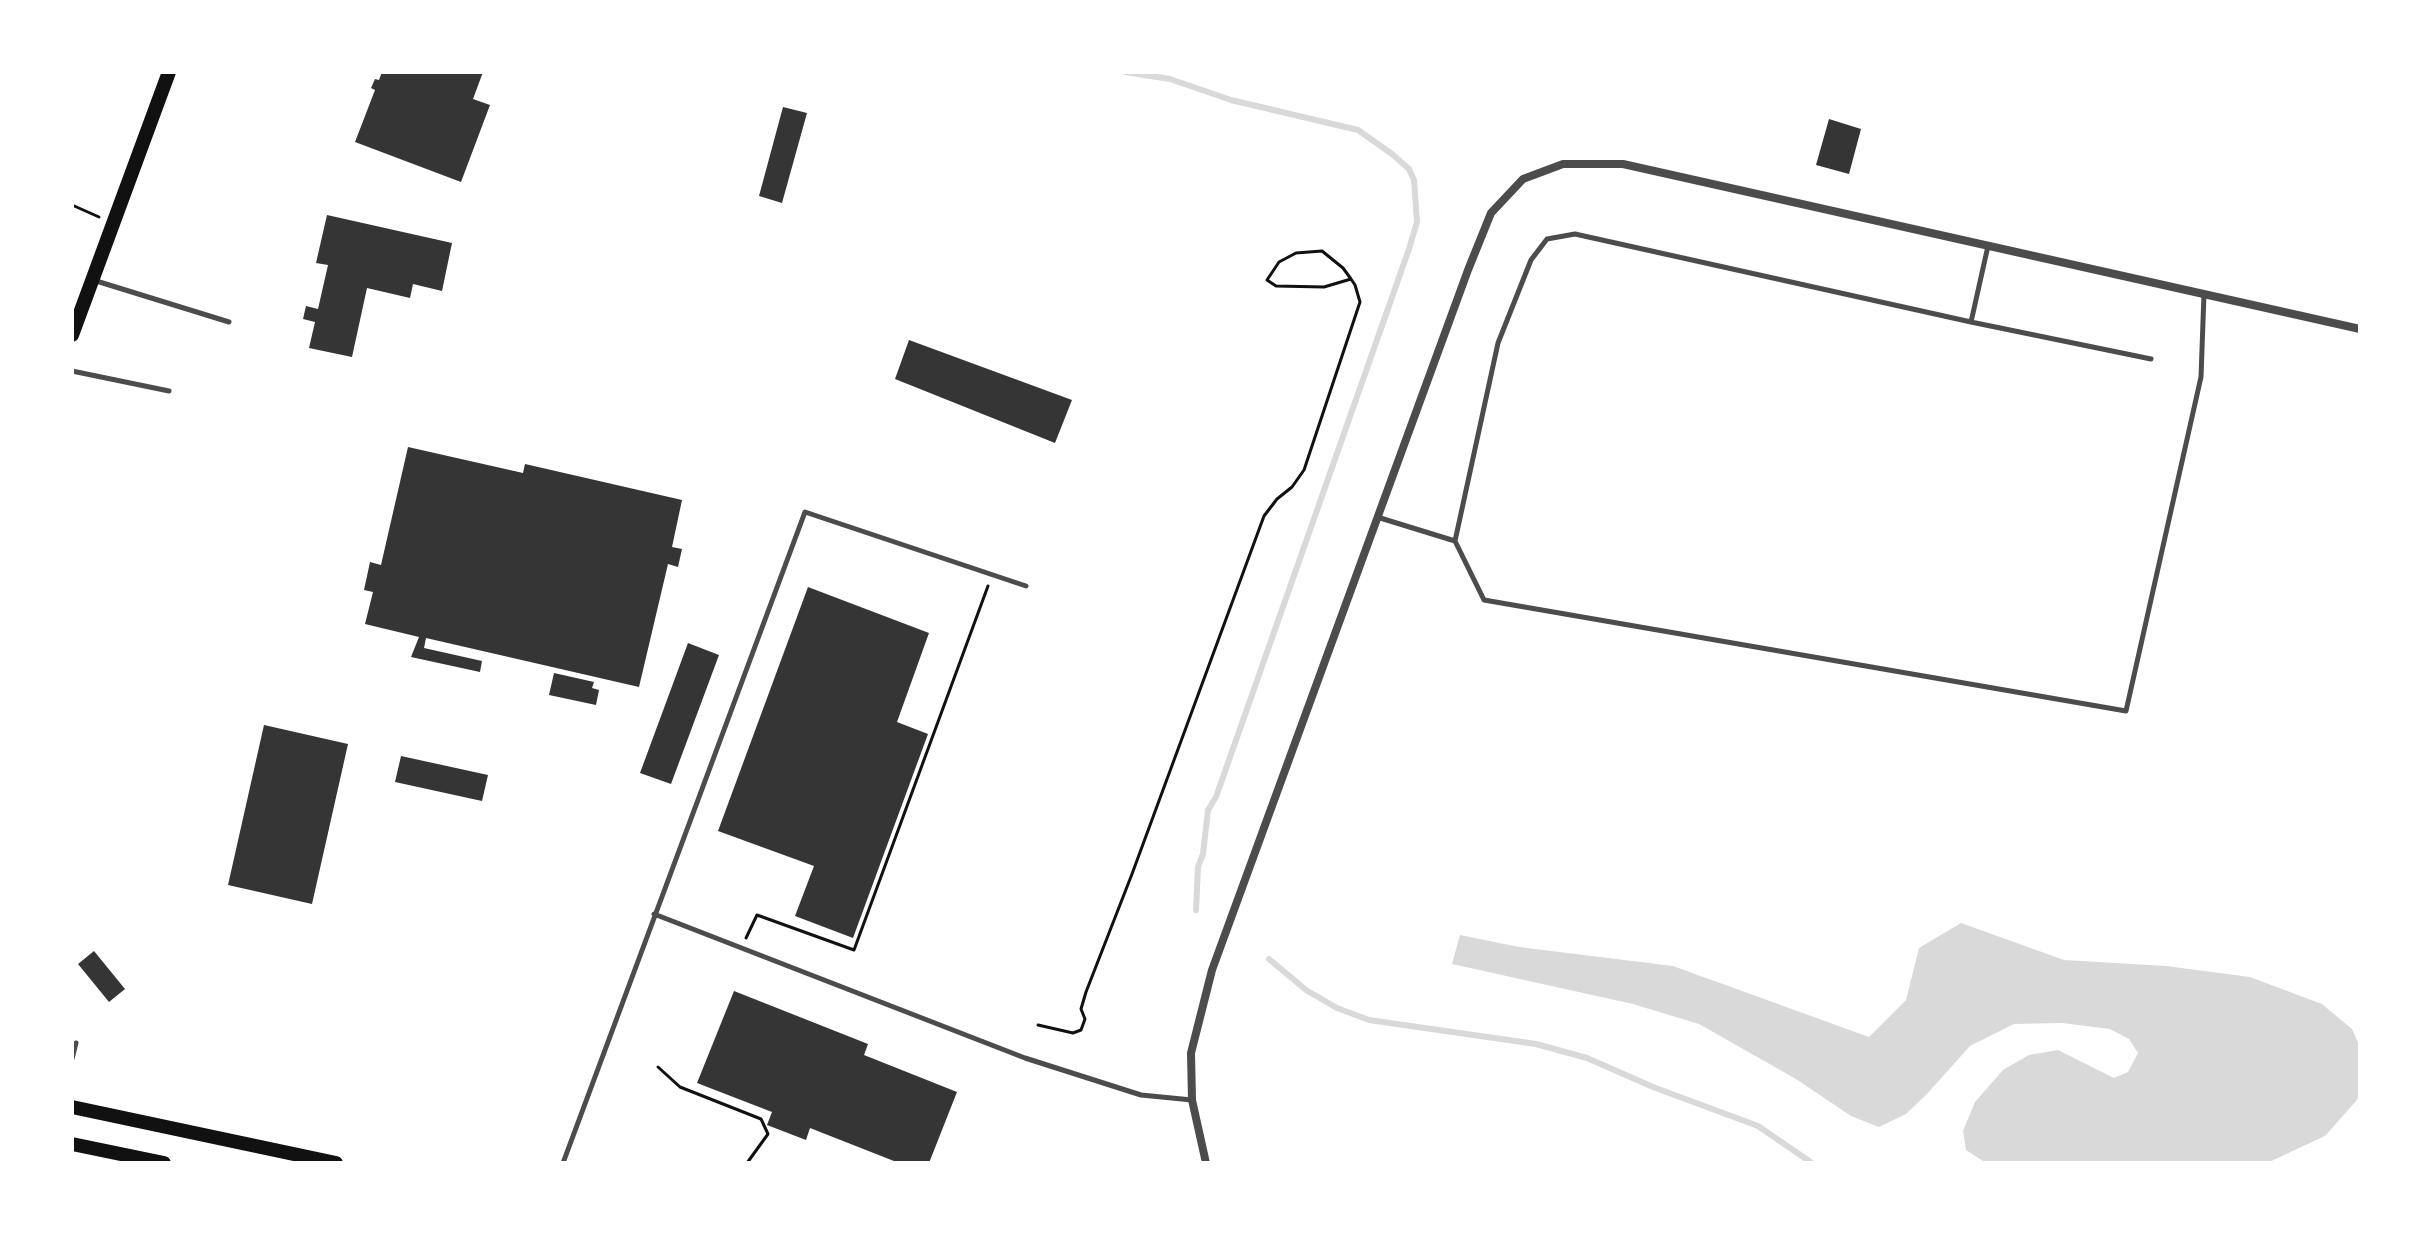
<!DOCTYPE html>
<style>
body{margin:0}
#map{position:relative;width:2432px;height:1235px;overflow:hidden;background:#fff;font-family:Overpass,sans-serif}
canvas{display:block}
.frame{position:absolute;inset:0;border:74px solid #fff;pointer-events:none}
</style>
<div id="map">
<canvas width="2432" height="1235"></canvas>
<div class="frame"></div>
</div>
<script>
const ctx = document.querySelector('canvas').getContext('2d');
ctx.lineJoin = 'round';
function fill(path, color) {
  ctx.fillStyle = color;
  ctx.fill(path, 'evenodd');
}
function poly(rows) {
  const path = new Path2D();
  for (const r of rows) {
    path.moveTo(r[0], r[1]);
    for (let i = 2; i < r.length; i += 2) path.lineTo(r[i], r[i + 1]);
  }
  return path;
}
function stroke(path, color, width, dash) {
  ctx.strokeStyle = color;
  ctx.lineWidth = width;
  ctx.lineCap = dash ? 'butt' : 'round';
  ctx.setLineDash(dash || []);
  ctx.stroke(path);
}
fill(poly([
 [1961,923,2064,960,2166,966,2250,977,2322,1004,2352,1029,2360,1047,2360,1090,2357,1100,2325,1136,2267,1163,1986,1163,1966,1150,1963,1131,1975,1102,2003,1070,2029,1055,2058,1050,2114,1078,2128,1072,2138,1053,2129,1039,2110,1029,2062,1023,2014,1024,1970,1046,1927,1094,1906,1114,1879,1127,1851,1116,1796,1079,1699,1024,1633,1004,1452,964,1460,935,1519,947,1673,966,1869,1037,1906,1000,1919,948]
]), '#d9d9d9');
stroke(poly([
 [1125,72,1170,79,1231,100,1358,130,1392,154,1409,169,1414,180,1417,222,1409,249,1216,797,1208,810,1203,854,1198,867,1196,910],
 [1269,959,1306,990,1337,1008,1369,1020,1536,1044,1587,1058,1653,1087,1758,1126,1812,1163]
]), '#d9d9d9', 6);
fill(poly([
 [382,72,483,72,473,99,490,105,461,182,355,142,375,90,371,88,375,79,379,80],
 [783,107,807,113,782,203,759,196],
 [1829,119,1861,129,1849,174,1816,165],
 [327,215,452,243,442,291,413,284,410,298,367,288,352,357,309,348,315,322,303,319,306,306,318,309,328,265,316,263],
 [909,340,1072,400,1055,443,895,379],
 [408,447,523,473,525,464,682,500,672,547,682,549,678,567,668,564,639,687,426,638,424,648,482,661,480,672,411,657,419,637,365,624,373,592,364,590,370,562,381,565],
 [808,587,929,633,897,722,928,734,853,938,795,916,814,866,718,831],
 [688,643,719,655,671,784,640,773],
 [554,673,594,682,592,688,599,690,596,705,549,695],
 [264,725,348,744,312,904,228,885],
 [401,756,488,775,482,801,395,782],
 [94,951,125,989,109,1002,78,964],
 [734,991,868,1044,864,1055,957,1092,929,1163,899,1163,810,1128,806,1140,767,1125,772,1112,697,1083]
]), '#353535');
stroke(poly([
 [72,205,99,217],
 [746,938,757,915,854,950,988,586],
 [1038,1025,1073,1033,1081,1030,1085,1019,1081,1009,1086,992,1132,874,1264,516,1277,499,1292,487,1304,470,1360,302,1355,285,1351,279,1343,268,1322,251,1296,253,1279,262,1267,280,1276,286,1324,287,1351,279],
 [658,1067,680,1087,761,1119,768,1134,747,1163]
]), '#111', 3);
stroke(poly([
 [93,280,229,322],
 [1971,322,2151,359],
 [72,371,169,391],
 [1377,517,1455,541,1498,343,1531,260,1547,239,1575,234,1971,322,1988,246],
 [1455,541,1484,600,2126,711,2201,377,2204,294],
 [654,914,1025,1058,1141,1095,1192,1100],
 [72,1059,76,1043],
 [563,1163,805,512,1026,586]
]), '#4c4c4c', 5);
stroke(poly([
 [1206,1163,1192,1100,1191,1053,1212,970,1468,270,1491,213,1523,179,1563,164,1623,164,2360,329]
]), '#4c4c4c', 8);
stroke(poly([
 [72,335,169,72]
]), '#111', 14);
stroke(poly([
 [72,1107,336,1163],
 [72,1144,164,1163]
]), '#111', 14);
</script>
